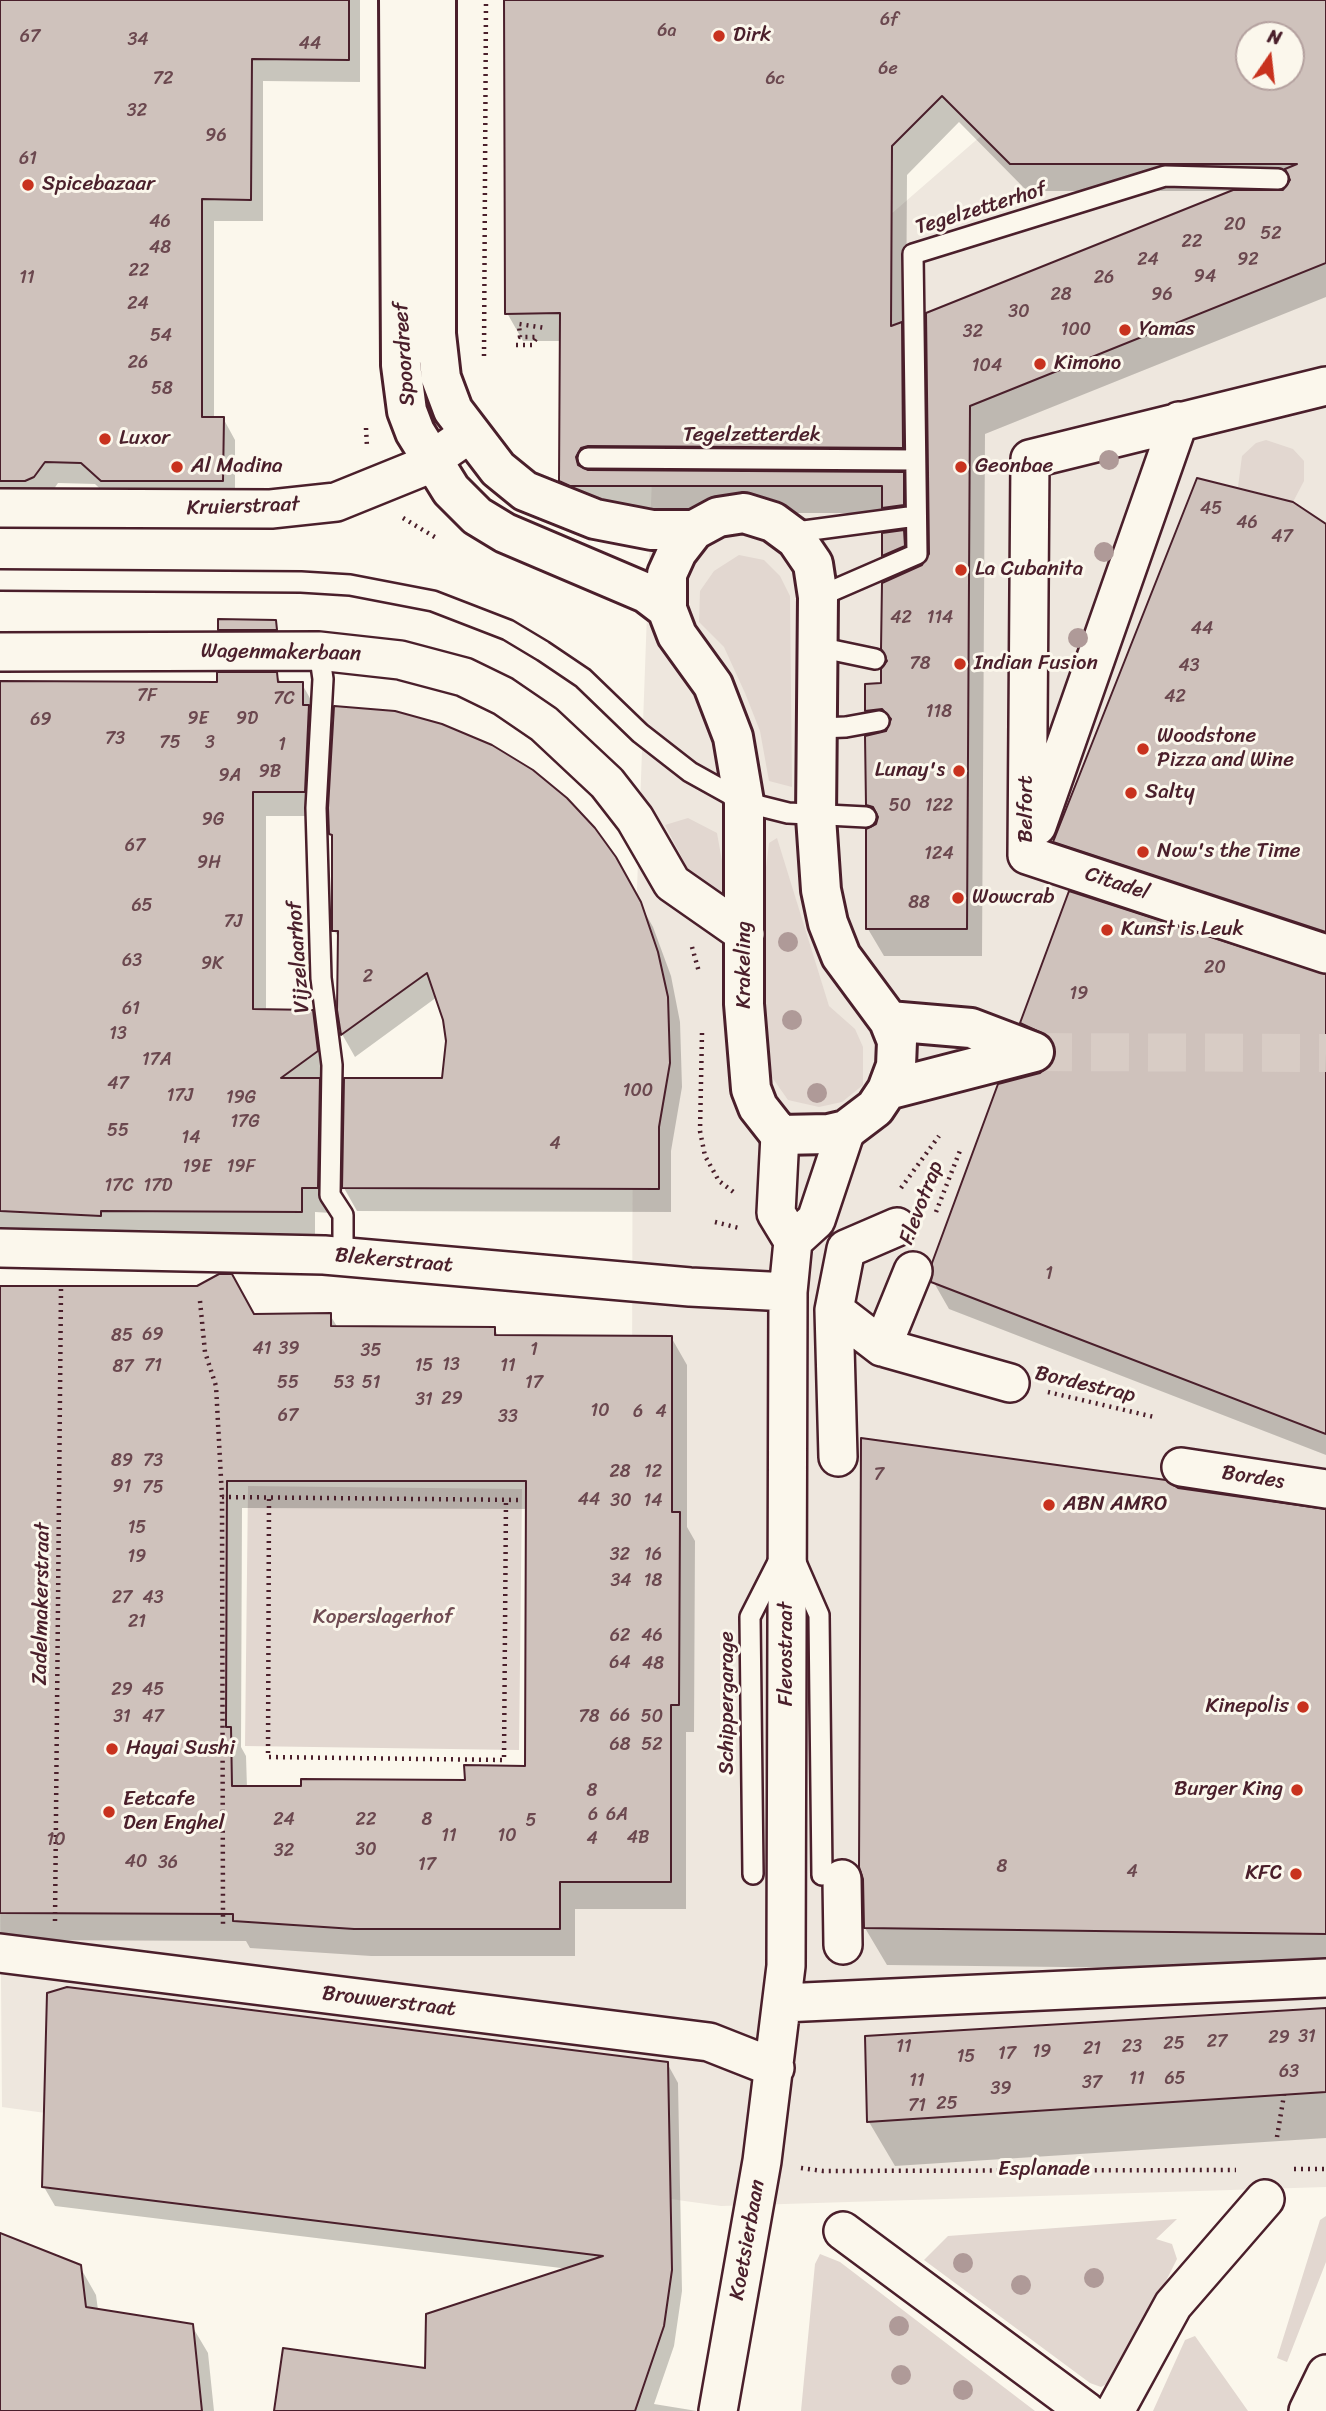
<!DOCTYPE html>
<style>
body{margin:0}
#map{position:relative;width:1326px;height:2411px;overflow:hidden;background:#fbf7ec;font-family:Sriracha,sans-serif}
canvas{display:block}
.north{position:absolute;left:1235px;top:21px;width:70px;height:70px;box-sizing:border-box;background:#fbf7ec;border:2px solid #b4a19f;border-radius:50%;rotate:14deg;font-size:19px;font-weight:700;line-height:28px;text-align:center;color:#4a1f2b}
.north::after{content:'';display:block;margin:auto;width:24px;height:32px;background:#c8321e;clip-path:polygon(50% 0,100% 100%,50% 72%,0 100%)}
</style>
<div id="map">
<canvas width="1326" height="2411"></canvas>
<div class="north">N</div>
</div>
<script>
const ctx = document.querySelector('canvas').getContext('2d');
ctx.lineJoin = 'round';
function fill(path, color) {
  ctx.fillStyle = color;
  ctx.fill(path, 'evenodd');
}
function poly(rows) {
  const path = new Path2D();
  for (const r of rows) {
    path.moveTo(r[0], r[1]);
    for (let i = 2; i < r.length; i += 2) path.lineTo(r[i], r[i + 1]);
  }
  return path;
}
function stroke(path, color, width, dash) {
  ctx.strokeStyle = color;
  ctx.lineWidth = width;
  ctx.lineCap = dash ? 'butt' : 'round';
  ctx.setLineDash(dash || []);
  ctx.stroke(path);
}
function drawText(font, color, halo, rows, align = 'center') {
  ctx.font = font + ' Sriracha,sans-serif';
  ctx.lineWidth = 6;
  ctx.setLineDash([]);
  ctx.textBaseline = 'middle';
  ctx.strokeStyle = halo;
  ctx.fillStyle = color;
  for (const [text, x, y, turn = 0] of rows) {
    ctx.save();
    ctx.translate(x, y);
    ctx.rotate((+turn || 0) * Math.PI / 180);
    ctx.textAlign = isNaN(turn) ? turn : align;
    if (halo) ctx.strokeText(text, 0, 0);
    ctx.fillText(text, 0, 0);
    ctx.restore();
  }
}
fill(poly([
 [1326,0,1326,2187,721,2206,2,2107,0,1855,616,1837,632,1385,633,999,654,420,1020,102],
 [1249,35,1291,35,1291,77,1249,77]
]), '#eee7de');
fill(poly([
 [1266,440,1293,449,1304,461,1304,481,1293,502,1238,487,1242,456,1256,443],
 [739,555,764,560,780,576,790,596,792,787,769,781,760,731,745,693,724,647,699,622,700,591,714,571],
 [688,818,717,833,722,861,723,902,708,892,689,871,665,825],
 [777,838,829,1006,855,1029,863,1047,863,1085,842,1102,819,1107,788,1100,767,1070,764,884,769,843],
 [248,1486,522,1489,519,1750,245,1746],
 [1326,2216,1326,2262,1287,2362,1277,2358,1320,2220],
 [1177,2219,1156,2239,1172,2244,1177,2259,1117,2379,1101,2387,1090,2383,924,2260,948,2236],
 [820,2254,840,2262,1035,2411,801,2411,815,2264],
 [1195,2336,1248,2411,1153,2411,1185,2340]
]), '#e2d7d0');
fill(poly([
 [0,0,360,0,360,82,263,81,263,221,214,221,214,418,223,418,235,440,235,503,115,503,95,484,58,483,47,499,0,503],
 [507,0,1326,0,1326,297,985,434,982,956,884,956,868,929,878,823,867,804,880,734,867,711,883,685,889,661,896,578,883,556,883,535,898,533,886,513,587,513,577,509,561,481,561,341,523,341,507,313],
 [1249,35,1291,35,1291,77,1249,77],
 [959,122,1027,191,1234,191,928,314,931,554,923,566,905,535,919,533,919,502,903,475,918,475,906,334,907,175],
 [1326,526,1326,953,1071,869,1055,841],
 [275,621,280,636,223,637,219,630],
 [276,674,282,684,302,684,316,709,318,816,266,816,266,1011,312,1011,326,1036,331,1077,321,1084,333,1105,331,1213,315,1212,315,1236,0,1235,0,683,218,684],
 [331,834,614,858,653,927,671,976,680,1022,682,1087,671,1151,671,1212,357,1211,344,1188,444,1080,448,1041,437,997,355,1057,342,1034,339,1010,340,940,334,930,334,839],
 [1326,976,1326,1455,949,1309,933,1281,1057,1060,1038,1051,1022,1023],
 [0,1288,254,1316,330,1315,338,1328,494,1328,499,1337,671,1337,687,1365,687,1527,695,1541,694,1732,686,1732,686,1909,575,1909,575,1956,371,1956,250,1948,246,1941,0,1940],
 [242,1508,528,1509,527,1768,466,1782,247,1788,246,1756,241,1747],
 [1177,1489,1326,1511,1326,1970,887,1965,865,1928],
 [1326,2009,1326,2138,895,2166,869,2122],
 [667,2063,678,2083,682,2291,674,2346,654,2404,697,2411,276,2411,427,2370,569,2269,55,2206,44,2187],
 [0,2235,80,2267,96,2295,98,2310,192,2326,208,2353,214,2411,0,2411]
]), '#0003');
const building = poly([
 [0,0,349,0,349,60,252,59,251,200,202,199,202,417,224,417,223,481,101,481,81,463,45,462,34,477,25,481,0,481,0,0],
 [504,0,1326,0,1326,263,970,406,967,929,866,929,866,829,876,824,878,817,873,807,866,805,865,736,886,731,891,719,882,709,865,711,865,684,881,683,881,669,887,661,881,649,882,583,922,565,929,554,926,313,1233,190,1283,190,1290,180,1285,169,1297,164,1010,164,942,96,892,146,891,326,902,322,903,448,588,446,581,448,576,457,578,465,588,470,904,472,904,505,882,508,882,486,570,486,559,481,560,313,505,314,504,0],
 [1249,35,1291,35,1291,77,1249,77,1249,35],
 [1197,478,1293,502,1326,524,1326,932,1053,842,1197,478],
 [904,530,905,546,882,556,882,533,904,530],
 [218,619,276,620,277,630,218,630,218,619],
 [217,672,277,672,278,682,303,682,303,705,309,705,305,792,253,792,253,1009,313,1010,318,1051,281,1078,320,1078,318,1188,302,1188,302,1212,101,1211,101,1216,0,1211,0,681,217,682,217,672],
 [334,706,395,711,442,724,492,745,533,770,567,798,595,828,616,857,641,902,658,952,668,997,670,1063,659,1127,659,1189,342,1188,344,1078,442,1078,446,1041,443,1020,427,973,341,1035,337,1010,338,931,332,931,332,835,329,834,328,808,334,706],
 [1069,891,1326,974,1326,1434,931,1282,932,1263,998,1084,1040,1073,1055,1059,1055,1048,1050,1037,1020,1023,1069,891],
 [219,1274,232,1274,254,1314,331,1313,331,1326,495,1327,495,1335,672,1336,672,1512,680,1512,679,1705,671,1705,671,1882,560,1882,560,1929,354,1929,233,1921,233,1914,0,1913,0,1286,197,1286,219,1274],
 [227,1481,526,1481,525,1766,464,1765,465,1780,301,1779,301,1786,232,1786,231,1727,226,1727,227,1481],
 [861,1438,1166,1480,1178,1488,1326,1509,1326,1934,864,1928,863,1879,859,1867,861,1438],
 [67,1987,668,2062,672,2270,664,2326,635,2411,274,2411,283,2348,425,2368,426,2314,603,2256,42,2187,47,1993,67,1987],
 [1326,2008,1326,2092,867,2122,865,2036,1326,2008],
 [0,2233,81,2265,86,2307,193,2324,202,2411,0,2411,0,2233]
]);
fill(building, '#cfc2bc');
stroke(building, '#4a1f2b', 2);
stroke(poly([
 [1034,1052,1326,1053]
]), '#d8ccc5', 38, [38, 19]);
const lane = poly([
 [588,458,915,460],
 [789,533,916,516],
 [0,580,301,582,350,585,433,601,508,630,543,651,583,678,640,733,690,772,744,802,788,813,866,817],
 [818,597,917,554,913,254,1165,176,1278,179],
 [818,647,875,659],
 [319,651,323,679,316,808,321,978,332,1065,330,1195,343,1215,343,1257],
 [818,728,846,727,879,721],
 [795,1560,819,1615,822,1875],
 [753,1874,750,1617,781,1556]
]);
const street = poly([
 [0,508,271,509,336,502,420,468,469,434],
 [0,652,319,651,400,660,464,677,503,696,544,724,607,783,635,819,672,883,745,934],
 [1037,826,1179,421],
 [1027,855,1030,459,1326,386],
 [1027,855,1326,954],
 [793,1241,816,1220,846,1130],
 [0,1248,324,1255,690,1287,788,1292],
 [834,1310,882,1347,1010,1383],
 [882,1347,913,1271],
 [838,1457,834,1310,846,1249,897,1227],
 [1181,1467,1326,1489],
 [842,1879,843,1945],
 [0,1953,709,2042,775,2068],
 [783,2003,1326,1978],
 [843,2231,1086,2411],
 [718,2411,762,2161,786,1966,788,1292,793,1241,776,1213,780,1135],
 [1115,2411,1173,2305,1265,2199],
 [1308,2411,1326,2374]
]);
const secondary = poly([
 [399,0,401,365,407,411,415,432,451,490,477,516,505,533,646,593,667,609],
 [436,0,436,334,441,378,453,410,498,469,525,491,595,519,652,530,694,530],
 [744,513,773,522,796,539,813,564,818,597,816,817,821,890,828,923,841,956,889,1021,897,1041,896,1066,887,1090,875,1108,846,1130,829,1134,780,1135,758,1107,751,1089,744,1004,744,802,733,737,713,685,677,635,667,609,667,574,677,552,694,530,718,517,744,513],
 [889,1021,971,1028,1034,1052],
 [887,1090,1034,1052]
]);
stroke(lane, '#4a1f2b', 24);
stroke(street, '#4a1f2b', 42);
stroke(secondary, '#4a1f2b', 44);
stroke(poly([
 [516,345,532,345,537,337,520,337,519,324,545,328],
 [484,356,486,0],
 [366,428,367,447],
 [403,518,438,539],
 [692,947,699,972],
 [702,1033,700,1131,705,1156,719,1181,736,1194],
 [901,1188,939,1136],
 [936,1212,961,1148],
 [715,1222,739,1228],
 [200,1301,205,1352,216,1386,222,1497,223,1927],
 [1048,1392,1154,1417],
 [222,1497,522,1500],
 [269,1499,268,1757,504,1760,506,1499],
 [55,1921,61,1289],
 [1277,2137,1284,2095],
 [801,2168,823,2171,1236,2170],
 [1294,2169,1326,2169]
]), '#4a1f2b', 4.5, [2, 5]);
stroke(lane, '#fbf7ec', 19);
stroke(street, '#fbf7ec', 37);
stroke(secondary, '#fbf7ec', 38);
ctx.fillStyle = '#af9a98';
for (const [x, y] of [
 [1109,460],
 [1104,552],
 [1078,638],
 [788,942],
 [792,1020],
 [817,1093],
 [963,2263],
 [1094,2278],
 [1021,2285],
 [899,2326],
 [901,2375],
 [963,2390]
]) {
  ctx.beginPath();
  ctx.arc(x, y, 10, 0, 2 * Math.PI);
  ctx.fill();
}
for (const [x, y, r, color] of [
 [719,36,7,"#c8321e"],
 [28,185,7,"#c8321e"],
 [1125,330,7,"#c8321e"],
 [1040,364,7,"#c8321e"],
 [105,439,7,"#c8321e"],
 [177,467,7,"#c8321e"],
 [961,467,7,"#c8321e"],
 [961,570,7,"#c8321e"],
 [960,664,7,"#c8321e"],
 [1143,749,7,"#c8321e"],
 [959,771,7,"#c8321e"],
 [1131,793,7,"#c8321e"],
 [1143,852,7,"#c8321e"],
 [958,898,7,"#c8321e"],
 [1107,930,7,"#c8321e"],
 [1049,1505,7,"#c8321e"],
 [1303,1707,7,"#c8321e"],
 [112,1749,7,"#c8321e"],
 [1297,1790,7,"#c8321e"],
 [109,1812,7,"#c8321e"],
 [1296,1874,7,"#c8321e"]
]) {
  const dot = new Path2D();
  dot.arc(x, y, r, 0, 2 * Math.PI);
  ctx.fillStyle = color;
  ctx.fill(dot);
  stroke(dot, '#fbf7ec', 2.5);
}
drawText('18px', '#6b484f', null, [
 ["6f",889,20],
 ["6a",667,31],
 ["67",30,37],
 ["34",138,40],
 ["44",310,44],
 ["6e",888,69],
 ["72",163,79],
 ["6c",775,79],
 ["32",137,111],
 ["96",216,136],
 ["61",28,159],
 ["46",160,222],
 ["20",1235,225],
 ["52",1271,234],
 ["22",1192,242],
 ["48",160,248],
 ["24",1148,260],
 ["92",1248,260],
 ["22",139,271],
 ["94",1205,277],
 ["11",27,278],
 ["26",1104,278],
 ["28",1061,295],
 ["96",1162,295],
 ["24",138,304],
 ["30",1019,312],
 ["100",1076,330],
 ["32",973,332],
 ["54",161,336],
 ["26",138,363],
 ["104",987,366],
 ["58",162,389],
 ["45",1211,509],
 ["46",1247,523],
 ["47",1282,537],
 ["42",901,618],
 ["114",940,618],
 ["44",1202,629],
 ["78",920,664],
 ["43",1189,666],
 ["7F",147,696],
 ["42",1175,697],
 ["7C",284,699],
 ["118",939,712],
 ["9E",198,719],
 ["9D",247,719],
 ["69",41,720],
 ["73",115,739],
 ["75",170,743],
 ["3",210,743],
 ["1",282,745],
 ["9B",270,772],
 ["9A",230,776],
 ["50",900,806],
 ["122",939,806],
 ["9G",213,820],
 ["67",135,846],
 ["124",939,854],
 ["9H",209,863],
 ["88",919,903],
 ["65",142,906],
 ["7J",233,922],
 ["63",132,961],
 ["9K",212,964],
 ["20",1215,968],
 ["2",368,977],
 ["19",1079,994],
 ["61",131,1009],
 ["13",118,1034],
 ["17A",157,1060],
 ["47",118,1084],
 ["100",638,1091],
 ["17J",180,1096],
 ["19G",241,1098],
 ["17G",245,1122],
 ["55",118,1131],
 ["14",191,1138],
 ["4",555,1144],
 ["19E",197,1167],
 ["19F",241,1167],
 ["17C",119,1186],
 ["17D",158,1186],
 ["1",1049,1274],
 ["69",153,1335],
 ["85",122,1336],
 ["41",262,1349],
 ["39",289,1349],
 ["1",534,1350],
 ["35",371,1351],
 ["13",451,1365],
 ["71",153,1366],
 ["15",424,1366],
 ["11",508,1366],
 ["87",123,1367],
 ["55",288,1383],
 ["53",344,1383],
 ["51",371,1383],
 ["17",534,1383],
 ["29",452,1399],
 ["31",424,1400],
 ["10",600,1411],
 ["6",638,1412],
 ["4",661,1412],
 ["67",288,1416],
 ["33",508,1417],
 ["89",122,1461],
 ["73",153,1461],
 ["28",620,1472],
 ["12",653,1472],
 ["7",879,1475],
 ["91",122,1487],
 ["75",153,1488],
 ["44",589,1500],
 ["30",621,1501],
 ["14",653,1501],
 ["15",137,1528],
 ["32",620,1555],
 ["16",653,1555],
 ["19",137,1557],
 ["34",621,1581],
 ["18",653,1581],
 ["27",122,1598],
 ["43",153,1598],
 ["21",137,1622],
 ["62",620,1636],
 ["46",652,1636],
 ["64",620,1663],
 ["48",653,1664],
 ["29",122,1690],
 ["45",153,1690],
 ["66",620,1716],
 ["31",122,1717],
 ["47",153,1717],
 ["78",589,1717],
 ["50",652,1717],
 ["68",620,1745],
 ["52",652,1745],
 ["8",592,1791],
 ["6",593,1815],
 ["6A",617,1815],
 ["24",284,1820],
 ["22",366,1820],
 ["8",427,1820],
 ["5",531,1821],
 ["11",449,1836],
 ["10",507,1836],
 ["4B",638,1838],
 ["4",592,1839],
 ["10",56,1840],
 ["30",366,1850],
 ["32",284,1851],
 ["40",136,1862],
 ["36",168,1863],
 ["17",427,1865],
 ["8",1002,1867],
 ["4",1132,1872],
 ["31",1307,2037],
 ["29",1279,2038],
 ["27",1217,2042],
 ["25",1174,2044],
 ["11",904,2047],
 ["23",1132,2047],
 ["21",1092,2049],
 ["19",1042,2052],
 ["17",1007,2054],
 ["15",966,2057],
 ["63",1289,2072],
 ["11",1137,2079],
 ["65",1175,2079],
 ["11",917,2081],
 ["37",1092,2083],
 ["39",1001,2089],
 ["25",947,2104],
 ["71",917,2106]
]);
drawText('21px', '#4a1f2b', '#fbf7ec', [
 ["Dirk",733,36],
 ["Spicebazaar",42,185],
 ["Yamas",1139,330],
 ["Kimono",1054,364],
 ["Luxor",119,439],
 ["Al Madina",191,467],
 ["Geonbae",975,467],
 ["La Cubanita",975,570],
 ["Indian Fusion",974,664],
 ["Woodstone",1157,737],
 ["Pizza and Wine",1157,761],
 ["Lunay's",945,771,"right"],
 ["Salty",1145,793],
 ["Now's the Time",1157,852],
 ["Wowcrab",972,898],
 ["Kunst is Leuk",1121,930],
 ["ABN AMRO",1063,1505],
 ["Kinepolis",1289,1707,"right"],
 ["Hayai Sushi",126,1749],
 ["Burger King",1283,1790,"right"],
 ["Eetcafe",123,1800],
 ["Den Enghel",123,1824],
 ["KFC",1282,1874,"right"]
], 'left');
drawText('21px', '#4a1f2b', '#fbf7ec', [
 ["Tegelzetterhof",981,209,-17],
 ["Spoordreef",405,354,-94],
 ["Tegelzetterdek",752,436],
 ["Kruierstraat",243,507,-2],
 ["Wagenmakerbaan",281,653,1],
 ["Belfort",1027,809,-90],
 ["Citadel",1117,884,18],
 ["Vijzelaarhof",299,957,-94],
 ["Krakeling",745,965,-90],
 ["Flevotrap",922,1203,-69],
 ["Blekerstraat",394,1261,5],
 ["Bordestrap",1085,1385,13],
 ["Bordes",1253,1478,9],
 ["Zadelmakerstraat",42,1604,-89],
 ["Flevostraat",787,1654,-90],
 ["Schippergarage",728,1703,-90],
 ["Brouwerstraat",389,2002,7],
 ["Esplanade",1044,2170],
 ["Koetsierbaan",748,2240,-80]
]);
drawText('21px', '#704d54', '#fbf7ec', [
 ["Koperslagerhof",383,1618]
]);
</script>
